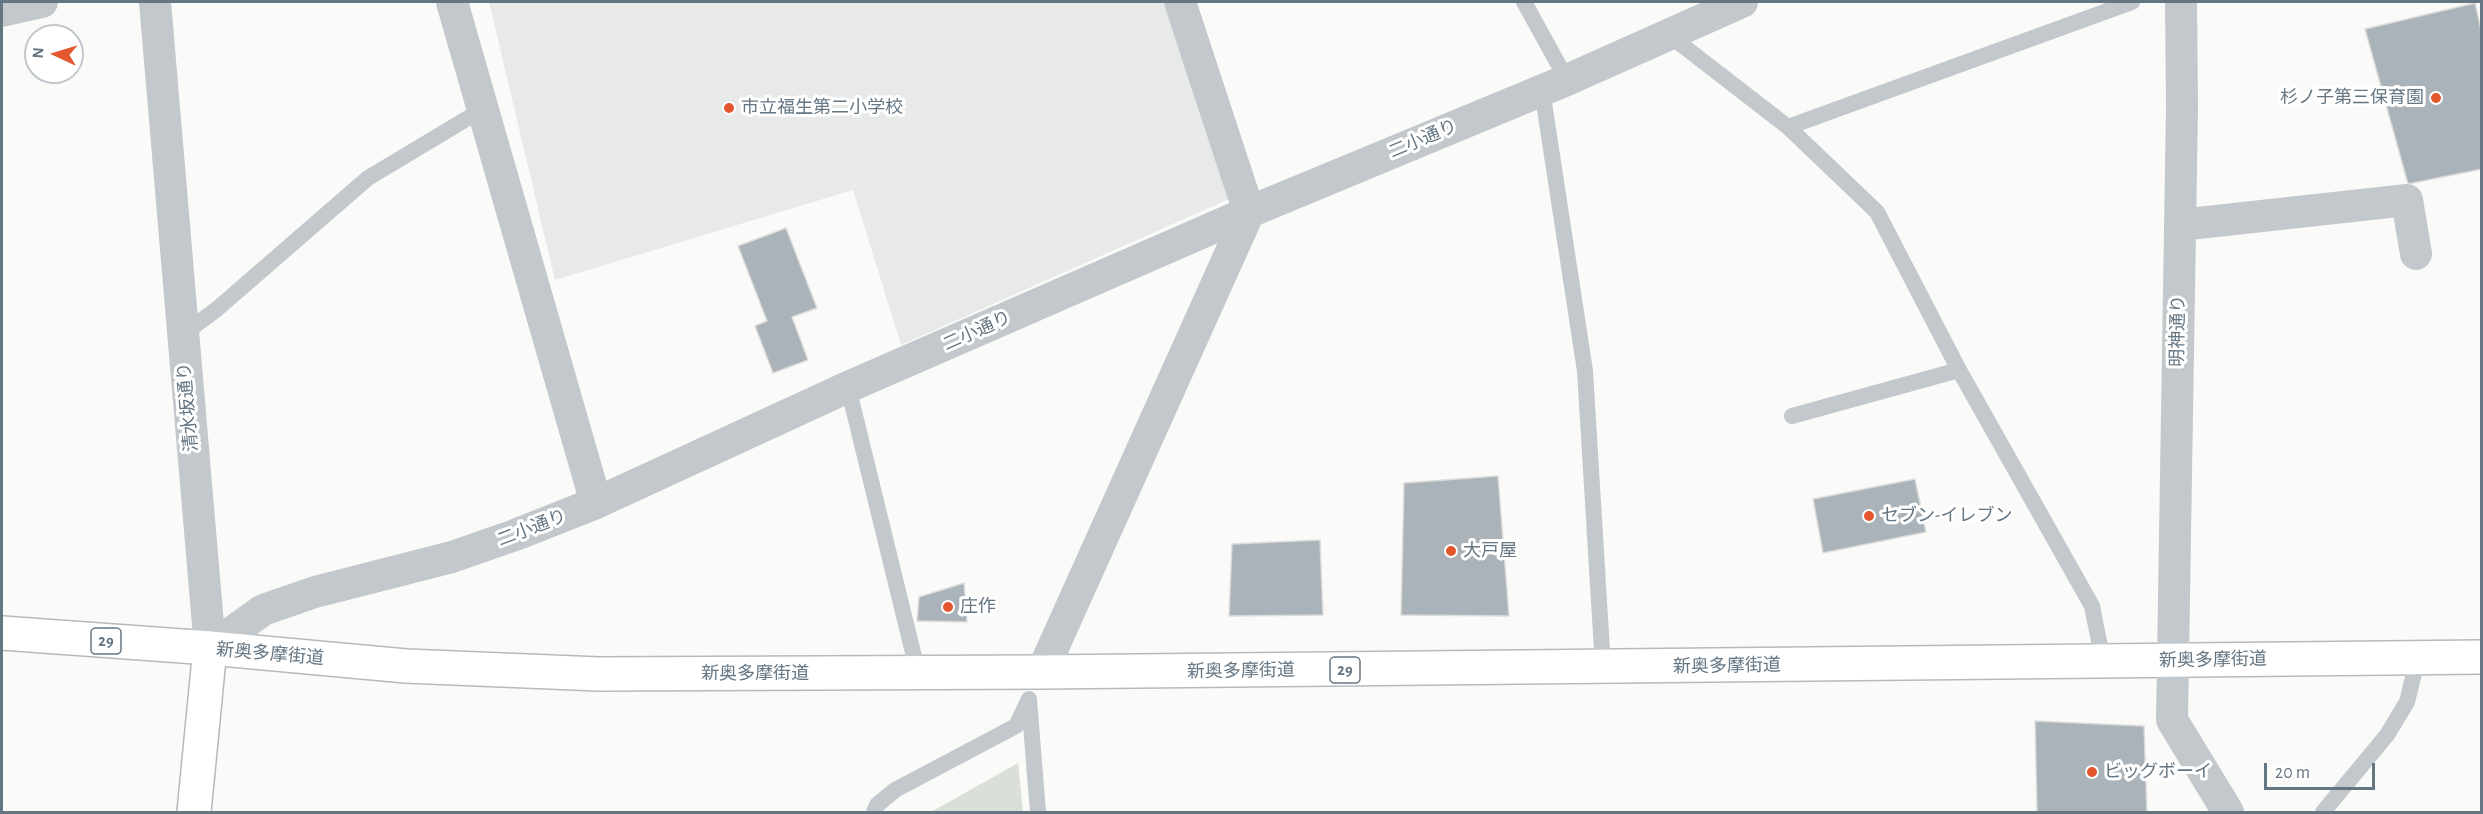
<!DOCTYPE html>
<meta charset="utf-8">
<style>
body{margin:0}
#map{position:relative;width:2483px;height:814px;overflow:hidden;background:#fafaf8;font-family:"Alegreya Sans",sans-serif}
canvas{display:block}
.frame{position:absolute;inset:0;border:3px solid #657683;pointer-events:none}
.north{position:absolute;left:24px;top:24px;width:60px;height:60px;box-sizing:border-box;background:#fff;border:2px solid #c1c8cd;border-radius:50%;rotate:274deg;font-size:16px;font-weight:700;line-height:24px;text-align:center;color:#657683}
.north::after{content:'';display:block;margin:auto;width:21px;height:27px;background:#e4572e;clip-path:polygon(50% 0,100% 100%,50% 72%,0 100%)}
.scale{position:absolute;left:2264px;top:763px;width:111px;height:27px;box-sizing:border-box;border:3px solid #657683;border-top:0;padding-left:8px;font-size:18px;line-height:21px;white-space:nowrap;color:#657683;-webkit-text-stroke:4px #fff;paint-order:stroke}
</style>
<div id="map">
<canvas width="2483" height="814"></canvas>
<div class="frame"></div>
<div class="north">N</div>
<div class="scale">20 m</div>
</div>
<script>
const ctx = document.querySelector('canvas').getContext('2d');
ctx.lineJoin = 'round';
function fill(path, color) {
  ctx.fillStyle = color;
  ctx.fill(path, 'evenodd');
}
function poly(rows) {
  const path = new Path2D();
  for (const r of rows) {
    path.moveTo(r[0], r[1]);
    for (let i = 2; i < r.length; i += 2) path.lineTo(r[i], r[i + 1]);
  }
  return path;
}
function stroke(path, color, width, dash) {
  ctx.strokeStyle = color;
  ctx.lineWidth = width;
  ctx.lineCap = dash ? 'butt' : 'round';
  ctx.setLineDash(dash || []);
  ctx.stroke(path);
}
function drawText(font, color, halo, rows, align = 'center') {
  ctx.font = font + ' "Alegreya Sans","Noto Sans JP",sans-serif';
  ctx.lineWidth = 6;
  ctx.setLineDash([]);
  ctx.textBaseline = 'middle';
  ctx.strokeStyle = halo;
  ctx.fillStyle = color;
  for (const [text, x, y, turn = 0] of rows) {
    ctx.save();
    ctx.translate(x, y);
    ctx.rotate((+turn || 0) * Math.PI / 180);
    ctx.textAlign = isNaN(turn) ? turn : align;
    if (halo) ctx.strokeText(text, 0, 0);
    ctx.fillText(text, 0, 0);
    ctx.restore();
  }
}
fill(poly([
 [489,2,1163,2,1229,199,901,345,853,190,555,280]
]), '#e8e9e9');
fill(poly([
 [1018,763,1023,812,931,812]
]), '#dadfd7');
const building = poly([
 [2475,3,2482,34,2482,169,2408,184,2365,29,2475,3],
 [786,228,817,308,792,317,808,360,773,373,755,326,767,321,738,246,786,228],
 [1498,476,1509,616,1401,615,1404,483,1498,476],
 [1915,479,1926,532,1823,553,1813,499,1915,479],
 [1320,540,1323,615,1229,616,1232,544,1320,540],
 [964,583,967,622,917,621,919,597,964,583],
 [2035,721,2144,726,2147,812,2037,812,2035,721]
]);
fill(building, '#aab3b9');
stroke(building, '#dcdcda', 1.5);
const secondary = poly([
 [194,812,210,648]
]);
const primary = poly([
 [2,633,210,648,406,666,599,674,1042,672,2482,657]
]);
stroke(secondary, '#b3babf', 36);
stroke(primary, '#b5babe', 36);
stroke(poly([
 [1524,2,1567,80],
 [1669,35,1788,127,1877,212,1959,370,2092,606,2103,661],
 [1542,90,1585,371,1603,667],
 [1788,127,2132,2],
 [182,335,217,309,368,178,483,109],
 [848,387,918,673],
 [1792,416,1959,370],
 [1029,700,1038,812],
 [874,812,877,805,895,790,1016,726,1029,699],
 [2323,812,2387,735,2407,702,2418,657]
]), '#c3c8cc', 16);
stroke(poly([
 [155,2,210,648],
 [452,2,596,503],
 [2181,2,2182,107,2172,720,2228,812],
 [2,11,42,2],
 [2180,225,2407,200,2416,254],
 [210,648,263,610,315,592,452,557,515,535,596,503,848,387,1249,212,1567,80,1742,2],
 [1042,672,1249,212,1180,2]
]), '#c3c8cc', 32);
stroke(secondary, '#fff', 33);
stroke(primary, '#fff', 33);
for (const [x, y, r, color] of [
 [2436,98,6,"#e4572e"],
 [729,108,6,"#e4572e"],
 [1869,516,6,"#e4572e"],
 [1451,551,6,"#e4572e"],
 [948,607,6,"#e4572e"],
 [2092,772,6,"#e4572e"]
]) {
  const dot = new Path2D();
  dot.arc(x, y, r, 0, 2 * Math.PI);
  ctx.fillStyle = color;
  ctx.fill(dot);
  stroke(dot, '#fff', 2);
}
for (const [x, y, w] of [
 [106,641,30],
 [1345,670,30]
]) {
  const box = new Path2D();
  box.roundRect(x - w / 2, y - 13, w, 26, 4.5);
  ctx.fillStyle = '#fff';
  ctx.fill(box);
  stroke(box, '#657683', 1.5);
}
drawText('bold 16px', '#657683', null, [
 ["29",106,641],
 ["29",1345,670]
]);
drawText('18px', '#657683', '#fff', [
 ["杉ノ子第三保育園",2424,98,"right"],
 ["市立福生第二小学校",741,108],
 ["セブン-イレブン",1881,516],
 ["大戸屋",1463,551],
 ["庄作",960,607],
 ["ビッグボーイ",2104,772]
], 'left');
drawText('18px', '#657683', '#fff', [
 ["二小通り",1423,139,-23],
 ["二小通り",977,331,-24],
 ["明神通り",2178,331,-89],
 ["清水坂通り",188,407,-95],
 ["二小通り",532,528,-21],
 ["新奥多摩街道",270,654,5],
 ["新奥多摩街道",2213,660,-1],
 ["新奥多摩街道",1727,666,-1],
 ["新奥多摩街道",1241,671,-1],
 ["新奥多摩街道",755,674]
]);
</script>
